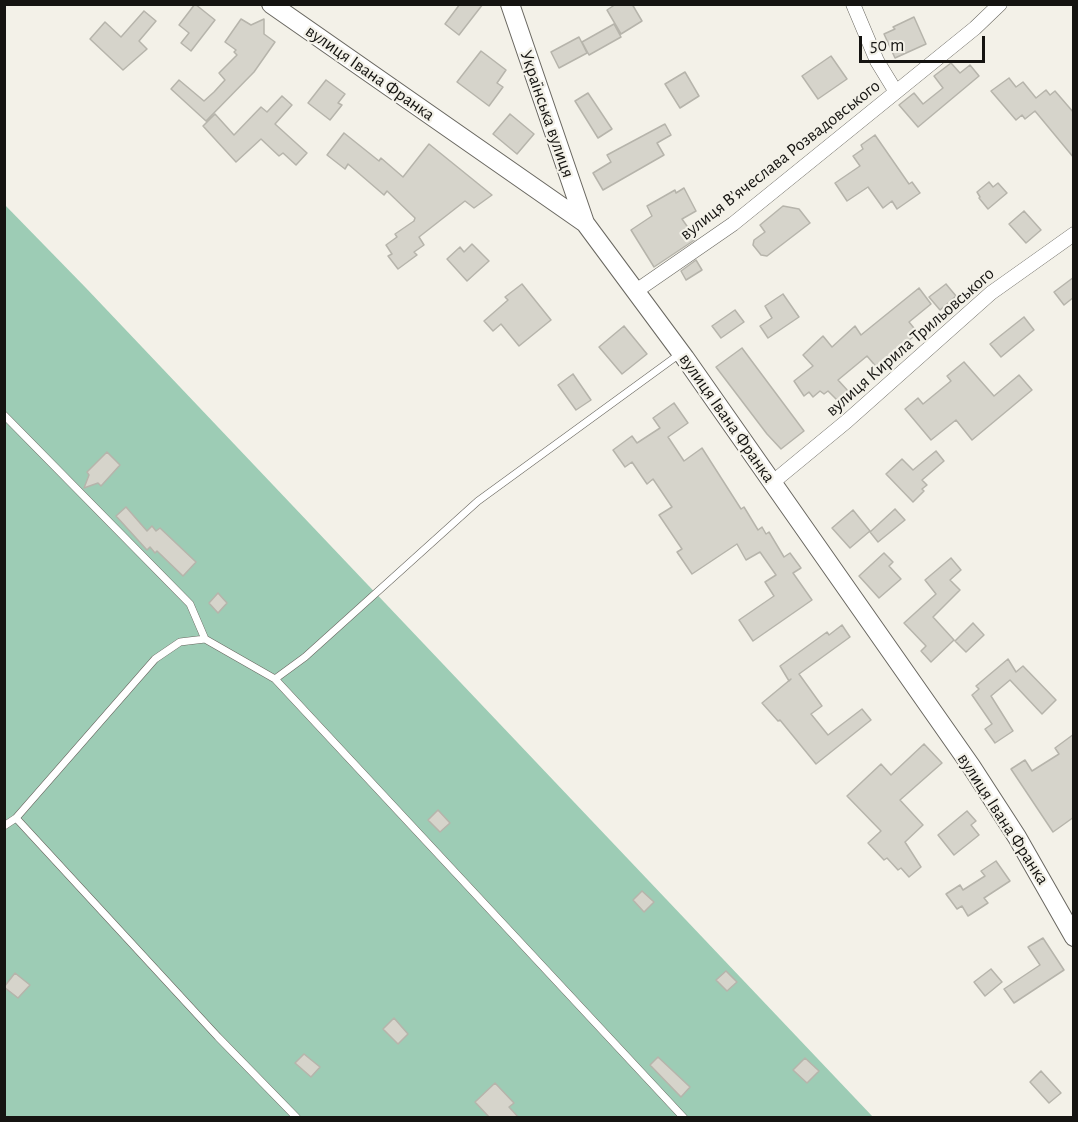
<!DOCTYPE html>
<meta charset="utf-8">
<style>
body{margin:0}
#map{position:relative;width:1078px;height:1122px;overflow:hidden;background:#f3f1e8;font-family:"Alegreya Sans",sans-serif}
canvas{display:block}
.frame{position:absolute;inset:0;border:6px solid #151411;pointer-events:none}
.scale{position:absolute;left:859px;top:36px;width:126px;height:27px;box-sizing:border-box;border:3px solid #151411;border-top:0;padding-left:8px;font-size:18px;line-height:21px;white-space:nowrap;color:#151411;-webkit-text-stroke:4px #f3f1e8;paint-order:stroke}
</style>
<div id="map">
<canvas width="1078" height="1122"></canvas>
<div class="frame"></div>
<div class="scale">50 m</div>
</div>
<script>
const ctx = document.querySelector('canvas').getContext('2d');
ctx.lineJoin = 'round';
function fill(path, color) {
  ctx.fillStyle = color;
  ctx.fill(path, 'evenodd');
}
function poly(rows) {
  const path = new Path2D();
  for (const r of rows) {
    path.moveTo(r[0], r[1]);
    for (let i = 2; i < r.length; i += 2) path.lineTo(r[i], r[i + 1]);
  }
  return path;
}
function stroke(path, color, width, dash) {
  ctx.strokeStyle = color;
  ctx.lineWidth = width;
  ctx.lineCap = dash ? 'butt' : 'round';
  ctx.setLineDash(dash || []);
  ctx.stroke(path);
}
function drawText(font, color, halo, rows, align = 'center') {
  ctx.font = font + ' "Alegreya Sans",sans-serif';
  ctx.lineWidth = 4.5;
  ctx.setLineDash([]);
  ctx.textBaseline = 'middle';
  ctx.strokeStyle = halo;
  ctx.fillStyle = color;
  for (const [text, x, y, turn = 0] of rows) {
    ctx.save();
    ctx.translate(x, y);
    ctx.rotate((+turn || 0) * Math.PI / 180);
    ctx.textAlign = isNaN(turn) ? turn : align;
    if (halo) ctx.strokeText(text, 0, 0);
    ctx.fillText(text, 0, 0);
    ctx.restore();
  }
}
fill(poly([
 [4,204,86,288,873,1117,5,1117]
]), '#9dccb5');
const building = poly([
 [195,4,215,20,191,51,181,43,189,33,179,25,195,4],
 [460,4,483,4,459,35,445,24,460,4],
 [616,4,632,4,642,21,621,34,607,10,616,4],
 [144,11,156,21,139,41,147,49,123,70,90,39,105,22,121,37,144,11],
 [914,17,926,44,895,58,884,34,895,29,893,27,914,17],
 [241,19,251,25,264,19,264,34,275,42,254,72,206,121,171,89,179,80,204,101,214,92,225,80,219,73,237,55,234,52,236,50,225,42,241,19],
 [614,24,621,37,589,55,582,42,614,24],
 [579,37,587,53,559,68,551,52,579,37],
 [481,51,506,70,497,83,503,87,489,106,457,82,481,51],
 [831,56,847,79,818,99,802,76,831,56],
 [951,63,960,73,970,65,979,76,918,127,899,105,914,93,923,104,943,88,934,76,951,63],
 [685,72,699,96,680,108,665,84,685,72],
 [1009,78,1016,87,1023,82,1036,98,1046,90,1050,95,1055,91,1074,113,1074,158,1035,111,1025,119,1022,115,1016,120,991,91,1009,78],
 [326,80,345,94,338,103,342,105,330,120,308,103,326,80],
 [588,93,612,129,598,138,575,101,588,93],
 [282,96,292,105,275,124,307,153,296,165,283,153,279,156,261,139,236,162,203,126,215,114,234,135,261,107,267,112,282,96],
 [510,114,534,134,517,154,493,134,510,114],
 [665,124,671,135,657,143,664,155,603,190,593,173,611,162,607,155,665,124],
 [344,133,379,161,381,158,403,177,429,144,492,195,474,208,465,201,419,237,424,245,414,252,417,255,398,269,388,256,392,254,386,245,397,237,395,234,414,221,415,218,387,191,384,195,348,164,345,169,327,155,344,133],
 [875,135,909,184,912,182,920,193,897,209,892,201,883,208,868,187,847,201,835,183,860,166,853,156,863,149,861,145,875,135],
 [989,182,993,187,998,183,1007,193,988,209,979,198,980,197,977,192,989,182],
 [684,188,696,211,682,219,696,239,654,267,631,230,652,216,647,206,675,190,676,193,684,188],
 [783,206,799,209,810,223,767,256,761,255,753,245,754,240,765,232,760,225,783,206],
 [1024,211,1041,230,1026,243,1009,224,1024,211],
 [472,244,489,261,467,281,447,259,460,247,464,252,472,244],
 [696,260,702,270,686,280,681,271,696,260],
 [1074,277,1074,297,1064,305,1054,292,1074,277],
 [522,284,551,320,519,346,501,324,493,331,484,321,508,300,505,297,522,284],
 [946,284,956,296,940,310,929,297,946,284],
 [919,288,931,304,909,322,918,333,893,353,895,356,879,370,867,356,838,380,849,392,839,402,828,391,824,394,820,391,813,397,809,392,804,396,794,381,813,366,803,355,823,336,832,347,855,326,861,335,919,288],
 [783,294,799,317,768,338,760,326,772,318,765,306,783,294],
 [735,310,744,322,721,338,712,326,735,310],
 [1024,317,1034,330,1001,357,990,344,1024,317],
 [624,326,647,354,622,374,599,347,624,326],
 [742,348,804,431,781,449,767,434,716,367,742,348],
 [964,362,994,396,1019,375,1032,390,972,440,956,420,931,440,905,409,918,398,923,404,951,381,947,376,964,362],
 [573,374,591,400,576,410,558,385,573,374],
 [674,403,688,423,668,437,684,461,702,448,741,509,744,507,758,530,762,527,766,534,769,532,784,557,790,553,801,568,793,573,812,600,753,641,739,620,774,596,765,582,776,575,760,552,746,560,737,544,692,574,677,552,682,549,659,515,672,507,653,479,647,484,632,462,625,467,613,450,632,436,637,443,660,428,653,418,674,403],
 [936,451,944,461,922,480,927,485,922,489,924,491,913,502,886,474,902,459,913,470,936,451],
 [107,452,120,465,101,486,98,483,84,488,89,475,87,472,107,452],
 [126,507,147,531,152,526,156,531,160,528,196,562,183,576,157,551,155,553,150,547,147,550,116,516,126,507],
 [895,509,905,520,878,542,870,532,895,509],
 [853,510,870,531,850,548,832,528,853,510],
 [884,553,893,562,889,566,901,579,879,598,859,576,884,553],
 [951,558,961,570,950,580,960,590,933,617,954,640,931,662,921,651,926,646,904,623,936,594,925,580,951,558],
 [218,593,227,603,218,613,209,603,218,593],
 [973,623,984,635,966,652,955,641,973,623],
 [842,625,850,637,799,674,822,706,811,714,828,735,862,709,871,720,816,764,780,720,778,721,762,703,791,679,789,681,780,666,827,632,829,635,842,625],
 [1008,659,1016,672,1023,666,1056,700,1042,714,1010,680,991,696,1013,731,995,743,985,729,992,724,972,695,979,689,976,686,1008,659],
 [1074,734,1074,817,1053,832,1011,769,1025,760,1032,771,1059,754,1055,748,1074,734],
 [924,744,942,763,900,800,923,825,905,842,921,867,909,877,901,868,898,870,887,858,884,860,868,843,881,831,847,796,881,764,891,775,924,744],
 [438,810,450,823,440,832,428,820,438,810],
 [967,811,976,821,971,825,979,835,954,855,938,835,967,811],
 [996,861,1010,881,984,898,988,903,968,916,962,906,957,909,946,894,960,885,963,890,985,876,981,871,996,861],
 [642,891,654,902,644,912,633,900,642,891],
 [1043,938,1064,970,1014,1003,1004,989,1040,965,1028,947,1043,938],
 [991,969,1002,982,985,996,974,982,991,969],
 [726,971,737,982,727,991,716,980,726,971],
 [15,973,30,985,18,998,4,987,15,973],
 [394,1018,408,1034,398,1044,383,1029,394,1018],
 [304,1054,320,1067,311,1077,295,1063,304,1054],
 [658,1057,690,1087,681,1097,650,1065,658,1057],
 [805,1058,819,1071,807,1083,793,1070,805,1058],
 [1041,1071,1061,1093,1049,1103,1030,1082,1041,1071],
 [495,1083,514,1103,509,1107,519,1118,490,1118,475,1102,495,1083]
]);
fill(building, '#d6d4cb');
stroke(building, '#b6b4ab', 1.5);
const service = poly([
 [4,415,190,604,205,639],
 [275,679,684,1118],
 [16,818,218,1037,297,1118],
 [4,826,16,818,155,659,180,642,205,639,275,679,305,657,478,501,681,353]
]);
const minor = poly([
 [896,92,975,28,1000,4],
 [636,291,733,224,896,92,877,61,853,4],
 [773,482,847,421,991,293,1074,234]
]);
const tertiary = poly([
 [271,4,585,223,685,358,971,766,1017,837,1074,937],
 [510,4,585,223]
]);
stroke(service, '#696760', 8);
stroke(minor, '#696760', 15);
stroke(tertiary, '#696760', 20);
stroke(service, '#fff', 7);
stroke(minor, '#fff', 14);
stroke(tertiary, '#fff', 18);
drawText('18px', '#151411', '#f3f1e8', [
 ["вулиця Івана Франка",370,73,35],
 ["Українська вулиця",547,114,71],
 ["вулиця Вʼячеслава Розвадовського",780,160,-38],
 ["вулиця Кирила Трильовського",910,342,-41],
 ["вулиця Івана Франка",727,418,55],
 ["вулиця Івана Франка",1003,819,57]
]);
</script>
